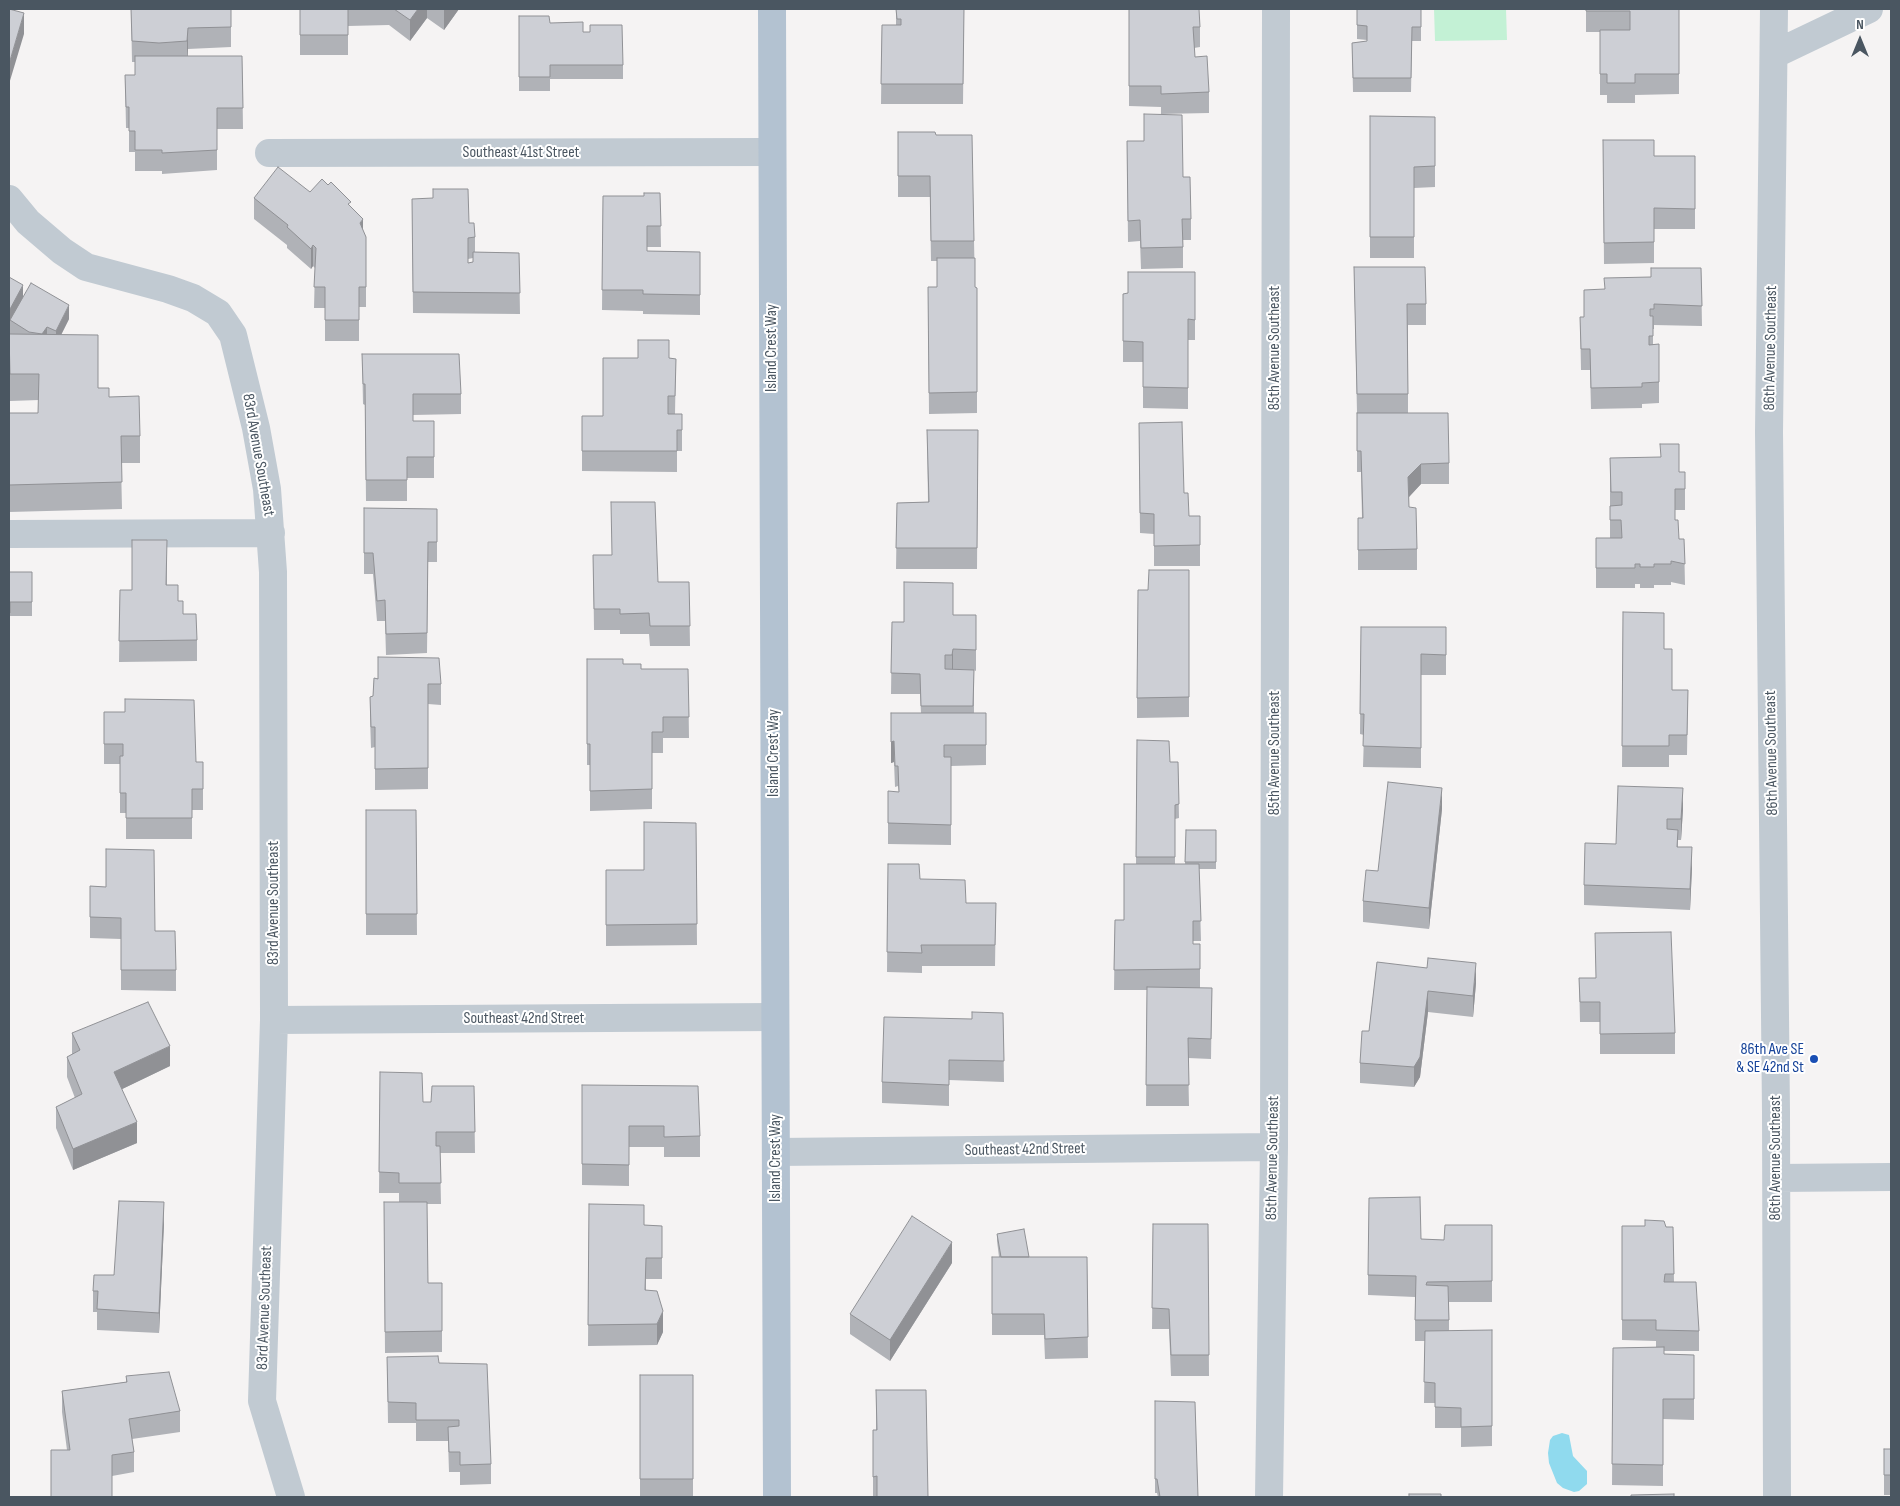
<!DOCTYPE html>
<style>
body{margin:0}
#map{position:relative;width:1900px;height:1506px;overflow:hidden;background:#f5f3f3;font-family:"Sofia Sans Condensed",sans-serif}
canvas{display:block}
.frame{position:absolute;inset:0;border:10px solid #4a5661;pointer-events:none}
.north{position:absolute;left:1835px;top:15px;width:50px;height:50px;-webkit-text-stroke:4px #fff;paint-order:stroke;rotate:0deg;font-size:14px;font-weight:700;line-height:20px;text-align:center;color:#4a5661}
.north::after{content:'';display:block;margin:auto;width:18px;height:22px;background:#4a5661;clip-path:polygon(50% 0,100% 100%,50% 72%,0 100%)}
</style>
<div id="map">
<canvas width="1900" height="1506"></canvas>
<div class="frame"></div>
<div class="north">N</div>
</div>
<script>
const ctx = document.querySelector('canvas').getContext('2d');
ctx.lineJoin = 'round';
function fill(path, color) {
  ctx.fillStyle = color;
  ctx.fill(path, 'evenodd');
}
function poly(rows) {
  const path = new Path2D();
  for (const r of rows) {
    path.moveTo(r[0], r[1]);
    for (let i = 2; i < r.length; i += 2) path.lineTo(r[i], r[i + 1]);
  }
  return path;
}
function stroke(path, color, width, dash) {
  ctx.strokeStyle = color;
  ctx.lineWidth = width;
  ctx.lineCap = dash ? 'butt' : 'round';
  ctx.setLineDash(dash || []);
  ctx.stroke(path);
}
function drawText(font, color, halo, rows, align = 'center') {
  ctx.font = font + ' "Sofia Sans Condensed",sans-serif';
  ctx.lineWidth = 4;
  ctx.setLineDash([]);
  ctx.textBaseline = 'middle';
  ctx.strokeStyle = halo;
  ctx.fillStyle = color;
  for (const [text, x, y, turn = 0] of rows) {
    ctx.save();
    ctx.translate(x, y);
    ctx.rotate((+turn || 0) * Math.PI / 180);
    ctx.textAlign = isNaN(turn) ? turn : align;
    if (halo) ctx.strokeText(text, 0, 0);
    ctx.fillText(text, 0, 0);
    ctx.restore();
  }
}
fill(poly([
 [1434,9,1506,9,1507,40,1435,41]
]), '#c3f1d5');
fill(poly([
 [1562,1433,1569,1435,1573,1456,1587,1471,1587,1484,1579,1491,1574,1492,1563,1488,1557,1483,1549,1463,1548,1453,1550,1440,1553,1436]
]), '#90daee');
stroke(poly([
 [1774,9,1769,432,1776,1112,1777,1497],
 [1775,54,1869,9],
 [269,153,772,152],
 [9,199,28,222,62,251,86,267,168,289,193,298,218,313,233,335,256,428,267,489,273,572,274,1020,262,1401,291,1497],
 [9,534,271,533],
 [274,1020,774,1017],
 [777,1152,1274,1147],
 [1777,1178,1891,1177],
 [1269,1497,1274,1147,1276,9]
]), '#c1cad2', 28);
stroke(poly([
 [772,9,777,1497]
]), '#b3c2d1', 28);
fill(poly([
 [131,9,231,9,231,47,188,49,188,56,242,56,243,129,217,129,217,170,162,174,162,171,135,171,135,152,129,152,129,128,126,128,125,75,135,75,135,62,132,62],
 [300,9,459,9,444,30,427,18,410,41,389,25,348,26,348,55,300,55],
 [896,9,964,9,963,104,881,104,882,25,896,25],
 [1129,9,1200,27,1200,47,1194,48,1195,57,1209,92,1209,113,1161,114,1161,107,1129,106],
 [1357,9,1421,9,1421,41,1412,41,1411,92,1353,92,1352,43,1367,41,1367,40,1357,39],
 [1586,9,1679,9,1679,94,1635,95,1635,103,1607,103,1607,95,1600,95,1600,32,1586,32],
 [519,16,550,23,583,32,623,65,623,79,550,79,550,91,519,91],
 [1370,116,1435,117,1435,187,1414,188,1414,258,1370,258],
 [898,132,936,135,974,241,975,287,977,288,977,413,929,414,928,287,937,287,937,261,931,261,930,197,898,197],
 [1603,140,1654,156,1695,156,1695,229,1654,229,1654,263,1604,264],
 [1127,141,1183,177,1191,219,1191,240,1183,240,1183,268,1141,269,1140,241,1128,242],
 [310,192,351,207,366,237,366,307,359,307,359,341,325,341,325,308,314,308,315,268,313,266,311,269,287,248,287,245,254,219,254,198],
 [660,193,661,247,647,247,647,251,700,252,700,315,643,314,643,311,602,310,603,196,644,196],
 [412,199,469,223,475,237,475,252,519,253,520,314,413,313],
 [473,258,473,262,468,263,468,259],
 [1354,267,1426,304,1426,325,1408,325,1408,413,1449,463,1449,484,1421,484,1409,497,1409,507,1417,549,1417,570,1358,570,1358,518,1362,518,1361,472,1357,472,1357,413],
 [1701,268,1702,326,1654,325,1654,329,1653,329,1653,345,1659,344,1659,403,1642,404,1642,408,1591,409,1590,370,1581,370,1580,317,1584,317,1604,289,1651,277],
 [1128,272,1195,320,1195,340,1188,340,1188,409,1143,408,1143,362,1123,362,1123,294,1128,293],
 [9,277,23,298,69,319,61,335,98,388,109,397,140,436,140,463,121,463,122,509,9,512,9,413,38,413,39,400,10,401,9,372,9,334,10,334,10,328,9,331],
 [362,354,461,394,461,414,413,415,413,421,434,421,434,478,407,478,407,501,366,501,365,405,363,404],
 [669,358,676,359,675,414,682,414,682,451,677,451,677,472,582,471,582,416,603,416],
 [1139,423,1184,493,1189,516,1200,516,1200,566,1154,566,1154,534,1140,533],
 [927,430,978,430,977,569,896,569,897,503,928,502],
 [1610,458,1679,472,1685,472,1685,510,1675,510,1675,520,1679,539,1684,539,1685,585,1671,582,1671,585,1654,585,1654,588,1640,588,1640,584,1635,584,1635,588,1596,588,1596,538,1610,538],
 [364,508,437,509,437,562,428,562,427,653,386,655,385,621,377,621,373,574,364,574],
 [593,555,658,582,689,582,690,646,650,646,649,634,620,634,620,630,594,630],
 [167,561,167,585,178,601,183,614,197,640,197,661,119,662,120,590,132,590],
 [1189,570,1189,717,1137,718,1137,698,1148,590],
 [9,572,32,572,32,616,10,616,10,627,9,627],
 [1623,612,1664,649,1672,690,1688,690,1687,755,1669,755,1669,767,1622,767],
 [953,615,976,615,976,671,974,670,974,713,986,713,986,765,951,766,951,845,888,844,888,823,899,792,898,786,895,787,894,762,891,763,891,713,921,713,920,694,891,694,892,622,904,622],
 [1361,627,1446,655,1446,675,1421,675,1421,768,1363,767,1364,735,1360,734],
 [587,659,623,664,641,669,688,669,689,738,663,738,663,753,652,753,652,809,590,811,590,765,587,765],
 [374,678,441,684,441,705,428,704,428,789,375,790,375,747,371,748,370,717,370,697,373,696],
 [104,712,196,762,203,762,203,810,192,810,192,839,126,839,126,813,120,813,120,764,104,764],
 [1137,740,1170,762,1178,762,1179,818,1175,819,1175,864,1185,864,1186,830,1216,830,1216,869,1199,869,1201,941,1193,941,1193,944,1200,944,1200,988,1212,988,1211,1059,1188,1058,1189,1106,1146,1106,1147,990,1114,990,1115,920,1124,920,1136,864],
 [1442,809,1429,929,1363,922,1363,901,1378,871],
 [1683,809,1681,840,1678,840,1678,847,1692,868,1690,910,1584,905,1584,885,1616,844],
 [366,810,416,810,417,935,366,935],
 [696,823,697,945,606,946,606,925],
 [888,864,920,879,966,903,996,903,995,966,922,966,922,973,887,972],
 [90,886,106,887,155,931,176,970,176,991,121,990,121,939,90,938],
 [1377,962,1476,983,1473,1017,1428,1012,1420,1077,1414,1087,1360,1083,1360,1063,1369,1031],
 [1579,978,1596,978,1675,1033,1675,1054,1600,1054,1600,1022,1580,1022],
 [1003,1013,1004,1082,949,1080,949,1106,882,1103,882,1082,972,1019],
 [72,1033,170,1066,122,1089,137,1143,73,1170,56,1128,56,1107,75,1098,67,1077,67,1057,72,1054],
 [380,1072,423,1102,431,1102,474,1086,475,1153,440,1153,441,1204,427,1204,428,1283,442,1283,442,1352,385,1353,384,1202,399,1202,399,1193,379,1193],
 [582,1085,700,1136,700,1157,664,1157,664,1147,629,1147,629,1186,582,1185],
 [589,1204,644,1225,662,1226,662,1279,646,1279,646,1290,663,1332,657,1345,588,1346],
 [164,1223,159,1333,97,1330,97,1312,93,1312,93,1291,114,1275],
 [1153,1224,1208,1224,1209,1376,1171,1376,1169,1329,1152,1329],
 [1492,1225,1492,1302,1449,1302,1449,1331,1492,1330,1492,1446,1461,1447,1461,1428,1435,1428,1435,1403,1424,1403,1425,1341,1415,1341,1415,1297,1368,1295,1368,1275,1421,1239,1444,1240],
 [1622,1226,1673,1227,1674,1282,1699,1331,1699,1351,1664,1351,1664,1354,1694,1355,1694,1420,1663,1419,1663,1486,1612,1485,1613,1348,1656,1347,1656,1341,1622,1340],
 [997,1234,1029,1257,1087,1257,1088,1358,1045,1359,1044,1335,992,1335,992,1257,999,1257,997,1241],
 [952,1263,890,1361,850,1334,850,1314],
 [387,1357,439,1363,491,1464,491,1484,460,1485,460,1472,449,1472,448,1441,416,1441,416,1423,388,1423],
 [640,1375,693,1375,693,1497,640,1497],
 [126,1376,180,1411,180,1432,132,1439,134,1452,134,1472,112,1476,67,1450,62,1412,62,1391,126,1382],
 [876,1390,928,1497,873,1497,873,1430,876,1430],
 [1155,1401,1198,1497,1158,1497,1157,1493,1155,1493],
 [1884,1449,1891,1449,1891,1495,1884,1495]
]), '#b0b2b7');
fill(poly([
 [418,9,427,9,427,18,410,41,410,20],
 [444,9,459,9,444,30],
 [24,13,24,34,9,84,9,64],
 [188,28,188,49,187,61,187,41],
 [363,219,363,239,360,223],
 [313,245,313,266,311,269,311,249],
 [23,285,23,306,10,320,10,328,9,331,9,311],
 [69,305,69,319,56,345,56,331],
 [47,327,47,341,42,334],
 [1421,464,1421,484,1408,498,1408,477],
 [953,649,953,670,952,676,952,655],
 [894,741,894,762,891,763,891,742],
 [1442,788,1442,809,1429,929,1429,908],
 [1683,788,1683,809,1681,840,1681,819],
 [1692,847,1692,868,1690,910,1690,889],
 [1476,963,1476,983,1473,1017,1473,996],
 [1428,991,1428,1012,1420,1077,1414,1087,1414,1067],
 [170,1046,170,1066,114,1093,114,1072],
 [137,1122,137,1143,73,1170,73,1149],
 [164,1202,164,1223,159,1333,159,1313],
 [952,1242,952,1263,890,1361,890,1340],
 [663,1311,663,1332,657,1345,657,1324]
]), '#909195');
const building = poly([
 [9,9,24,13,9,64,9,9],
 [131,9,231,9,231,27,188,28,187,41,159,43,132,41,131,9],
 [300,9,348,9,348,35,300,35,300,9],
 [394,9,418,9,410,20,394,9],
 [896,9,964,9,963,84,881,84,882,25,901,25,901,19,897,19,896,9],
 [1129,9,1199,9,1200,27,1193,27,1195,57,1207,56,1209,92,1161,94,1161,86,1129,86,1129,9],
 [1357,9,1421,9,1421,27,1412,27,1411,78,1353,78,1352,43,1367,41,1367,26,1357,25,1357,9],
 [1586,9,1679,9,1679,74,1635,74,1635,83,1607,83,1607,74,1600,74,1600,30,1630,30,1630,11,1586,11,1586,9],
 [519,16,549,16,550,23,583,22,583,32,590,32,590,25,622,25,623,65,550,65,550,77,519,77,519,16],
 [135,56,242,56,243,108,217,108,217,150,162,153,162,150,135,150,135,131,129,131,129,107,126,107,125,75,135,75,135,56],
 [1144,114,1182,115,1183,177,1190,177,1191,219,1182,219,1183,247,1141,248,1140,220,1128,221,1127,141,1144,141,1144,114],
 [1370,116,1435,117,1435,166,1414,167,1414,237,1370,237,1370,116],
 [898,132,935,132,936,135,972,135,974,241,931,241,930,176,898,176,898,132],
 [1603,140,1654,140,1654,156,1695,156,1695,209,1654,208,1654,242,1604,243,1603,140],
 [278,167,310,192,322,179,328,185,331,182,351,202,348,204,363,219,360,223,366,237,366,287,359,287,359,320,325,320,325,287,314,287,316,248,313,245,311,249,287,227,288,225,254,198,278,167],
 [433,189,468,189,469,223,474,223,475,237,468,238,468,263,473,262,473,252,519,253,520,293,413,292,412,199,433,198,433,189],
 [644,193,660,193,661,226,647,226,647,251,700,252,700,295,643,294,643,290,602,290,603,196,644,196,644,193],
 [937,258,975,258,975,287,977,288,977,392,929,393,928,287,937,287,937,258],
 [1354,267,1425,267,1426,304,1407,304,1408,394,1357,394,1354,267],
 [1651,268,1701,268,1702,306,1654,304,1654,309,1650,309,1650,316,1653,316,1653,336,1649,336,1649,345,1659,344,1659,382,1642,383,1642,387,1591,388,1590,349,1581,349,1580,317,1584,317,1584,290,1605,289,1604,278,1651,277,1651,268],
 [1128,272,1195,272,1195,320,1188,319,1188,388,1143,387,1143,342,1123,341,1123,294,1128,293,1128,272],
 [9,277,23,285,9,311,9,277],
 [31,283,69,305,56,331,47,327,42,334,29,332,10,320,31,283],
 [9,334,98,335,98,388,109,388,109,397,139,396,140,436,121,436,122,482,9,485,9,413,38,413,39,374,10,374,9,334],
 [638,340,669,340,669,358,676,359,675,396,668,396,668,414,682,414,682,430,677,430,677,451,582,451,582,416,603,416,603,358,638,358,638,340],
 [362,354,459,354,461,394,413,394,413,421,434,421,434,457,407,457,407,480,366,480,365,384,363,384,362,354],
 [1357,413,1448,413,1449,463,1421,464,1408,477,1409,507,1416,508,1417,549,1358,550,1358,518,1363,518,1361,451,1357,451,1357,413],
 [1182,422,1184,493,1188,493,1189,516,1200,516,1200,545,1154,546,1154,514,1140,513,1139,423,1182,422],
 [927,430,978,430,977,548,896,548,897,503,929,502,927,430],
 [1660,444,1679,444,1679,472,1685,472,1685,489,1675,489,1675,520,1678,520,1679,539,1684,539,1685,564,1671,561,1671,564,1654,564,1654,567,1640,567,1640,564,1635,564,1635,568,1596,568,1596,538,1622,538,1621,520,1610,520,1610,506,1622,505,1622,492,1611,492,1610,458,1661,457,1660,444],
 [611,502,655,502,658,582,689,582,690,626,650,626,649,613,620,614,620,609,594,609,593,555,612,555,611,502],
 [364,508,437,509,437,542,428,542,427,633,386,634,385,600,377,601,373,553,364,553,364,508],
 [132,540,167,540,166,585,178,585,178,601,183,601,183,614,196,614,197,640,119,641,120,590,132,590,132,540],
 [1149,570,1189,570,1189,697,1137,698,1138,590,1148,590,1149,570],
 [9,572,32,572,32,602,10,602,10,613,9,613,9,572],
 [904,582,953,583,953,615,976,615,976,650,953,649,952,655,945,655,945,669,974,670,973,706,921,706,920,674,891,673,892,622,904,622,904,582],
 [1623,612,1664,613,1664,649,1672,649,1672,690,1688,690,1687,735,1669,735,1669,746,1622,746,1623,612],
 [1361,627,1446,627,1446,655,1421,654,1421,748,1363,746,1364,714,1360,714,1361,627],
 [378,657,439,658,441,684,428,684,428,768,375,769,375,727,371,727,370,697,373,696,374,678,378,679,378,657],
 [587,659,623,659,623,664,641,664,641,669,688,669,689,717,663,717,663,732,652,732,652,789,590,791,590,744,587,744,587,659],
 [125,699,194,700,196,762,203,762,203,789,192,789,192,818,126,818,126,793,120,793,120,756,123,756,123,744,104,744,104,712,125,712,125,699],
 [891,713,986,713,986,745,944,745,944,757,951,757,951,825,888,823,888,791,899,792,898,766,895,766,894,741,891,742,891,713],
 [1137,740,1169,741,1170,762,1178,762,1179,804,1175,805,1175,857,1136,857,1137,740],
 [1388,782,1442,788,1429,908,1363,901,1366,870,1378,871,1388,782],
 [1618,786,1683,788,1681,819,1667,819,1667,829,1678,830,1677,847,1692,847,1690,889,1584,885,1585,843,1616,844,1618,786],
 [366,810,416,810,417,914,366,914,366,810],
 [644,822,696,823,697,924,606,925,606,870,644,870,644,822],
 [1186,830,1216,830,1216,862,1185,862,1186,830],
 [106,849,154,850,155,931,175,931,176,970,121,970,121,918,90,917,90,886,106,887,106,849],
 [888,864,919,864,920,879,965,880,966,903,996,903,995,945,921,945,922,953,887,952,888,864],
 [1124,864,1199,864,1201,921,1193,921,1193,944,1200,944,1200,969,1114,970,1115,920,1124,920,1124,864],
 [1671,932,1675,1033,1600,1034,1600,1002,1580,1002,1579,978,1596,978,1595,933,1671,932],
 [1428,958,1476,963,1473,996,1428,991,1420,1057,1414,1067,1360,1063,1362,1031,1369,1031,1377,962,1427,968,1428,958],
 [1147,987,1212,988,1211,1039,1188,1038,1189,1085,1146,1085,1147,987],
 [148,1002,170,1046,114,1072,137,1122,73,1149,56,1107,82,1094,67,1057,80,1050,72,1033,148,1002],
 [972,1012,1003,1013,1004,1061,949,1060,949,1085,882,1082,884,1017,972,1019,972,1012],
 [380,1072,422,1073,423,1102,431,1102,432,1086,474,1086,475,1132,436,1132,436,1146,440,1146,441,1183,399,1183,399,1173,379,1172,380,1072],
 [582,1085,698,1086,700,1136,664,1137,664,1126,629,1126,629,1165,582,1164,582,1085],
 [1420,1197,1421,1239,1444,1240,1445,1225,1492,1225,1492,1281,1427,1282,1426,1285,1448,1286,1449,1320,1415,1320,1416,1276,1368,1275,1369,1198,1420,1197],
 [119,1201,164,1202,159,1313,97,1309,98,1291,93,1291,94,1275,114,1275,119,1201],
 [384,1202,427,1202,428,1283,442,1283,442,1331,385,1332,384,1202],
 [589,1204,644,1205,644,1225,662,1226,662,1258,646,1258,645,1290,657,1291,663,1311,657,1324,588,1325,589,1204],
 [912,1216,952,1242,890,1340,850,1314,912,1216],
 [1645,1220,1664,1221,1666,1227,1673,1227,1674,1274,1665,1274,1664,1282,1696,1282,1699,1331,1656,1330,1656,1320,1622,1320,1622,1226,1645,1226,1645,1220],
 [1153,1224,1208,1224,1209,1355,1171,1355,1169,1309,1152,1308,1153,1224],
 [1024,1229,1029,1257,1001,1257,997,1234,1024,1229],
 [992,1257,1087,1257,1088,1337,1045,1339,1044,1314,992,1314,992,1257],
 [1492,1330,1492,1426,1461,1427,1461,1408,1435,1407,1435,1383,1424,1382,1425,1331,1492,1330],
 [1664,1347,1664,1354,1694,1355,1694,1399,1663,1399,1663,1465,1612,1464,1613,1348,1664,1347],
 [438,1356,439,1363,487,1364,491,1464,460,1465,460,1452,449,1452,448,1427,459,1426,459,1420,416,1420,416,1403,388,1402,387,1357,438,1356],
 [169,1372,180,1411,129,1419,134,1452,112,1455,112,1497,51,1497,51,1450,70,1450,62,1391,127,1382,126,1376,169,1372],
 [640,1375,693,1375,693,1479,640,1479,640,1375],
 [876,1390,926,1390,928,1497,877,1497,877,1476,873,1477,873,1430,877,1430,876,1390],
 [1155,1401,1195,1402,1198,1497,1160,1497,1157,1479,1155,1479,1155,1401],
 [1884,1449,1891,1449,1891,1475,1884,1475,1884,1449],
 [1409,1494,1441,1494,1441,1497,1409,1497,1409,1494],
 [1674,1494,1674,1497,1631,1497,1631,1495,1674,1494]
]);
fill(building, '#cdcfd5');
stroke(building, '#909195', 1);
for (const [x, y, r, color] of [
 [1814,1059,5,"#1a4fb4"]
]) {
  const dot = new Path2D();
  dot.arc(x, y, r, 0, 2 * Math.PI);
  ctx.fillStyle = color;
  ctx.fill(dot);
  stroke(dot, '#fff', 2);
}
drawText('16px', '#4a5661', '#fff', [
 ["Southeast 41st Street",521,153],
 ["Island Crest Way",772,348,-90],
 ["85th Avenue Southeast",1275,348,-90],
 ["86th Avenue Southeast",1771,348,-89],
 ["83rd Avenue Southeast",258,455,80],
 ["Island Crest Way",774,753,-90],
 ["85th Avenue Southeast",1275,753,-90],
 ["86th Avenue Southeast",1772,753,-91],
 ["83rd Avenue Southeast",274,903,-90],
 ["Southeast 42nd Street",524,1019],
 ["Southeast 42nd Street",1025,1150,-1],
 ["Island Crest Way",776,1158,-90],
 ["85th Avenue Southeast",1273,1158,-89],
 ["86th Avenue Southeast",1776,1158,-90],
 ["83rd Avenue Southeast",265,1308,-88]
]);
drawText('16px', '#164399', '#fff', [
 ["86th Ave SE",1804,1050],
 ["& SE 42nd St",1804,1068]
], 'right');
</script>
